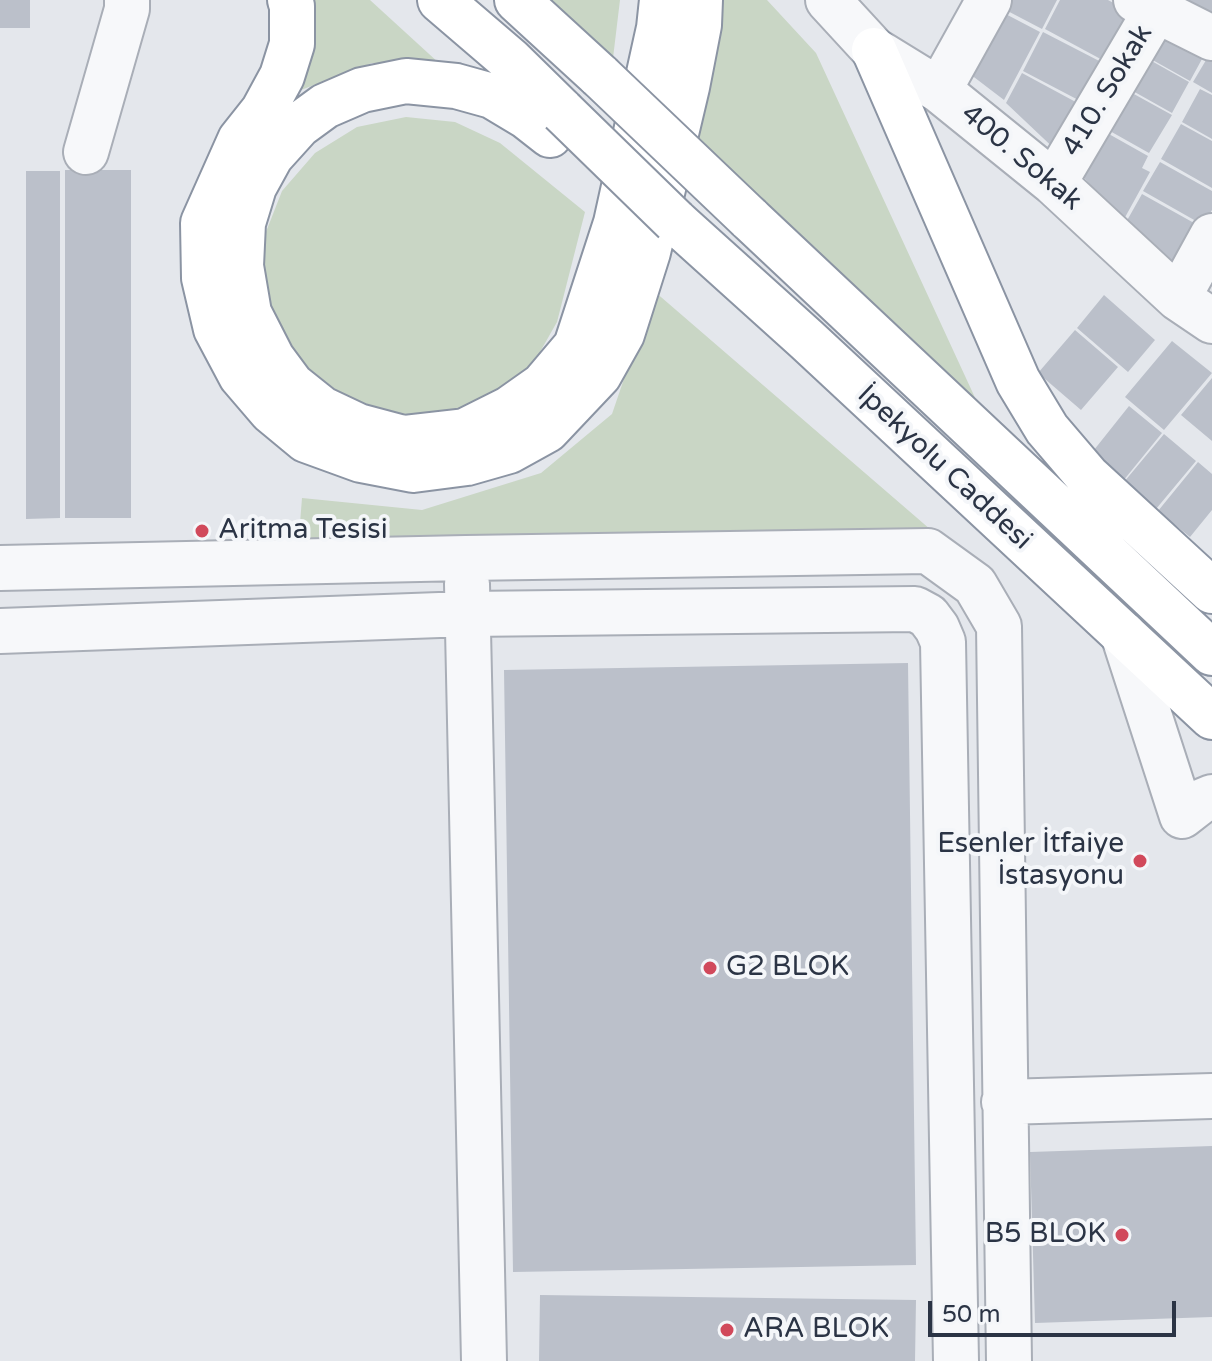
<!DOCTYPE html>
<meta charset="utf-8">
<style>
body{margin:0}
#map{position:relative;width:1212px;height:1361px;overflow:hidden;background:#e4e7ec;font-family:"Varela Round",sans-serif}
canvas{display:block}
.scale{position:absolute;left:928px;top:1301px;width:248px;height:36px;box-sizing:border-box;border:4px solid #2b3445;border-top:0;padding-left:10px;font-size:24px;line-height:28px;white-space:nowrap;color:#2b3445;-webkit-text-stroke:6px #f4f6f9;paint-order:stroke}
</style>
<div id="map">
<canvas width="1212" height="1361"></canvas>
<div class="scale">50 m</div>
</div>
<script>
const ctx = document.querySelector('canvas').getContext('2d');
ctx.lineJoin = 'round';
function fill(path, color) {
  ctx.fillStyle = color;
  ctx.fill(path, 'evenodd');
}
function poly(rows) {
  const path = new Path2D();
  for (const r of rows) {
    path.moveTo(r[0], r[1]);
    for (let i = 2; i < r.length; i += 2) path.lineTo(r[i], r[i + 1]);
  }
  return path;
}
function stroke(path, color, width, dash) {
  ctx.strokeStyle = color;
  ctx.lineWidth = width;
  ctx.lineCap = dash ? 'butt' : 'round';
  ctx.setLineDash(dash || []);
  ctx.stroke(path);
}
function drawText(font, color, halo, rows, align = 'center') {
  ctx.font = font + ' "Varela Round",sans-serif';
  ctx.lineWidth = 8;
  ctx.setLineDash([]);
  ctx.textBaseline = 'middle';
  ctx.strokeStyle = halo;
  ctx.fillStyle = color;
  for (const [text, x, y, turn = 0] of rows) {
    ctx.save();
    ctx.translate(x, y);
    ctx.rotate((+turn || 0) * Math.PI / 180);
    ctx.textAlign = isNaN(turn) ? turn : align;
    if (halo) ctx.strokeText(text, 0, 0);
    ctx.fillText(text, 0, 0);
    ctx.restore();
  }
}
fill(poly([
 [302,0,370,0,440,64,372,63,301,90,309,22],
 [548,0,620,0,613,58],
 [712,0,767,0,816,53,983,415,697,137],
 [406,117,455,122,500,143,585,212,557,322,532,366,493,400,446,418,394,420,304,376,275,334,262,286,264,237,282,191,315,153,357,127],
 [654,291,938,536,298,549,302,498,422,510,541,473,612,414]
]), '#c9d6c5');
fill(poly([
 [0,0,30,0,30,28,0,28],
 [1004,0,1057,0,1042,29,1000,7],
 [1060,0,1108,0,1134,14,1108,63,1045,29],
 [1189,0,1212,0,1212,31,1182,15],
 [998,10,1040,32,1004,100,966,71],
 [1160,21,1208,48,1190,81,1142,54],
 [1043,32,1107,65,1086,104,1023,71],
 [1212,50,1212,93,1193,82],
 [1141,55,1189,82,1172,113,1124,86],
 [1022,73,1085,107,1061,155,1006,103],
 [1123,88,1172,115,1149,153,1101,126],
 [1200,89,1212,95,1212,139,1182,122],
 [1181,124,1212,141,1212,188,1161,159],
 [1100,129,1148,156,1142,168,1150,172,1123,221,1077,170],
 [1160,162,1212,191,1212,210,1203,225,1143,191],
 [65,170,131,170,131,518,65,518],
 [26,171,60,171,60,518,26,519],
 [1142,194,1203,228,1177,275,1125,224],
 [1104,295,1155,340,1128,372,1077,328],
 [1075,330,1118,367,1081,410,1038,373],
 [1172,341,1212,373,1164,430,1125,397],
 [1212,378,1212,441,1181,415],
 [1129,406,1162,433,1123,481,1090,455],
 [1164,434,1196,461,1156,509,1124,482],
 [1198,462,1212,474,1212,510,1190,537,1158,511],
 [908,663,916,1265,513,1272,504,670],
 [1212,1146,1212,1317,1035,1323,1030,1152],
 [540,1295,916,1300,915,1361,539,1361]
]), '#bbc0ca');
const minor = poly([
 [828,0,874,50,939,90,1054,183,1178,298,1212,321],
 [1136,0,1212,38],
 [939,90,989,0],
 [86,152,127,9,127,0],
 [1054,183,1162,0],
 [1178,298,1212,236],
 [0,568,466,558,928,551,975,585,999,626,1009,1361],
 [467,584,484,1361],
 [0,631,467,614,915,609,928,616,937,628,943,642,956,1361],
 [1123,634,1182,816,1200,802,1212,797],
 [1004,1102,1212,1096]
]);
const highway = poly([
 [290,0,292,6,292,44,282,76,263,111,240,140,203,223,204,278,216,329,241,376,271,411,306,440,361,460,413,470,467,463,509,451,547,430,599,375,622,334,648,252,687,87,699,25,700,0],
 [440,0,510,60,562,111],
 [517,0,600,76],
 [874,50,1018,381,1047,429,1088,477,1212,591],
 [550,135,527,117,492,96,456,86,406,81,362,90,325,106,299,125,271,156,254,187,243,223,241,266,249,313,272,358,292,385,322,409,358,426,403,438,465,431,509,409,543,385,576,346,616,223,659,28,662,0],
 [749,218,1212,653],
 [675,221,807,340,1212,717]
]);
stroke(minor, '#a9aeb7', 48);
stroke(highway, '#8b94a3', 48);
stroke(minor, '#f7f8fa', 44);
stroke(highway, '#fff', 44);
const highwayBridge = poly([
 [600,76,749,218],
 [562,111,675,221]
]);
stroke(highwayBridge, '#8b94a3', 48, []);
stroke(highwayBridge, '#fff', 44);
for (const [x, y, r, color] of [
 [202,531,8,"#d1495b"],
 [1140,861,8,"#d1495b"],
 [710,968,8,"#d1495b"],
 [1122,1235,8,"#d1495b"],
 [727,1330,8,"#d1495b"]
]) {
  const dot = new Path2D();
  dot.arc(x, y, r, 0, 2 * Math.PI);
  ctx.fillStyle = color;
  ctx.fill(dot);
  stroke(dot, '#f4f6f9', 3);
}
drawText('28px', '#2b3445', '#f4f6f9', [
 ["410. Sokak",1108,91,-59],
 ["400. Sokak",1021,158,40],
 ["İpekyolu Caddesi",944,468,43]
]);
drawText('28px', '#2b3445', '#f4f6f9', [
 ["Aritma Tesisi",218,531],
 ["Esenler İtfaiye",1124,845,"right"],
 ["İstasyonu",1124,877,"right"],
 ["G2 BLOK",726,968],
 ["B5 BLOK",1106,1235,"right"],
 ["ARA BLOK",743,1330]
], 'left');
</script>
